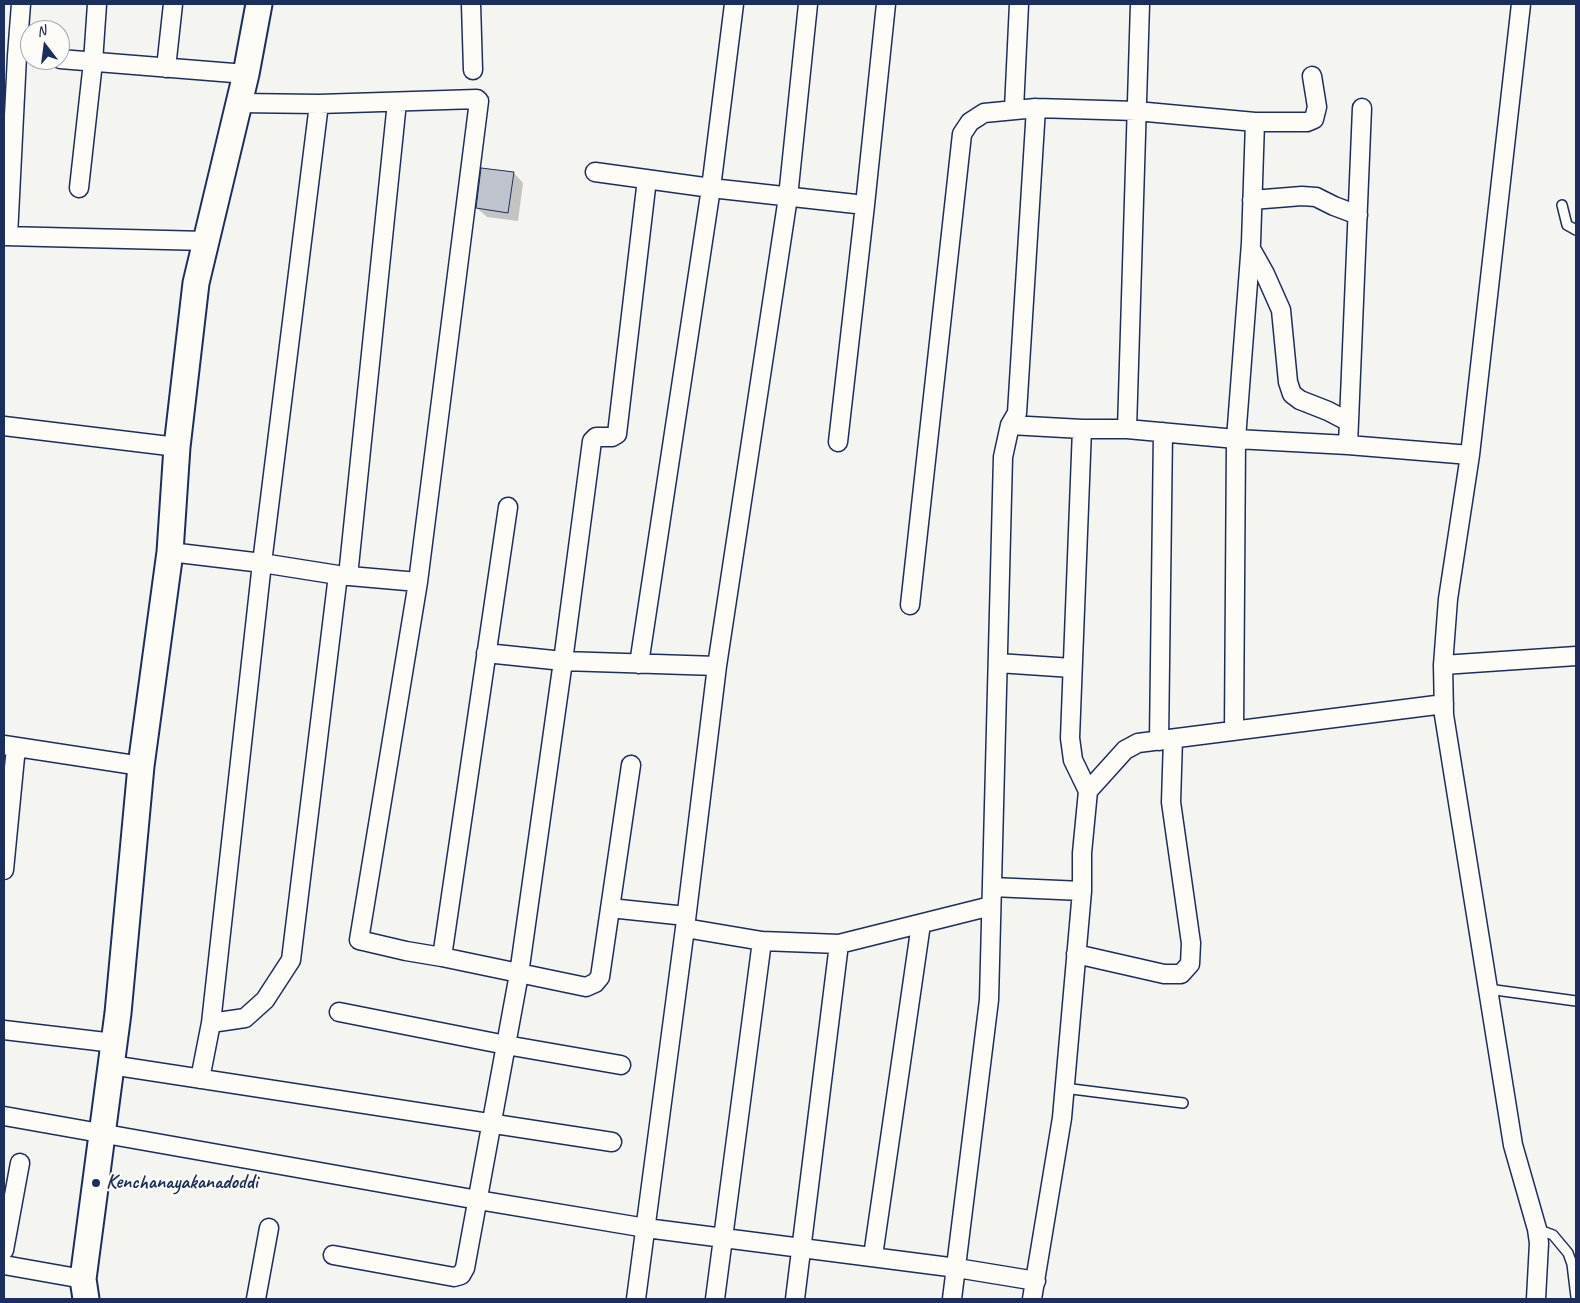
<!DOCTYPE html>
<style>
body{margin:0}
#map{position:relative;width:1580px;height:1303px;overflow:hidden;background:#f4f4f1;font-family:Caveat,sans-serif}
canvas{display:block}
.frame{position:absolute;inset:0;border:5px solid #1b2f5e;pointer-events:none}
.north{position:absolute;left:20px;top:20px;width:50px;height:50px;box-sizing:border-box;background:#fdfcf7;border:1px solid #a3aaba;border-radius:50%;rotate:345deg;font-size:14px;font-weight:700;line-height:20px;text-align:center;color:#1b2f5e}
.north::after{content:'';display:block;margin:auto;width:18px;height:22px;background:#1b2f5e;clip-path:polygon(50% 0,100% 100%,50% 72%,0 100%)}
</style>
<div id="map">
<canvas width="1580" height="1303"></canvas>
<div class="frame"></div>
<div class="north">N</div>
</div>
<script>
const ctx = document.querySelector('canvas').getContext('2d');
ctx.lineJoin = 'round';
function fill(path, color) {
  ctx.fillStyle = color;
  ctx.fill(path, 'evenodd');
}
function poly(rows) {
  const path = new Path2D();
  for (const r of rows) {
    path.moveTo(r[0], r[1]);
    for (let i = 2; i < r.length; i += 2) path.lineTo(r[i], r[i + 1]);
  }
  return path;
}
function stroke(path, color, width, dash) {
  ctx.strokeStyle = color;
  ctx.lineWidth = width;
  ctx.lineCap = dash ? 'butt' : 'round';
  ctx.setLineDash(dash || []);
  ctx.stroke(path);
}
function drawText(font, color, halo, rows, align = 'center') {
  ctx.font = font + ' Caveat,sans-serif';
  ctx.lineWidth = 4.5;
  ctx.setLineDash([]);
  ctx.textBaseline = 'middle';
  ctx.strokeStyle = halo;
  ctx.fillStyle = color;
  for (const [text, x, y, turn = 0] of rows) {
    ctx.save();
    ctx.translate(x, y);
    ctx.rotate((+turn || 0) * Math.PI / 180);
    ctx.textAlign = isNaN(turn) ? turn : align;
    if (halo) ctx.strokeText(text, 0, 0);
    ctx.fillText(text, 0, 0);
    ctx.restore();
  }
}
fill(poly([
 [514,173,523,183,518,221,487,217,477,208]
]), '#0003');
const building = poly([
 [481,168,514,172,508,213,476,208,481,168]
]);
fill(building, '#bfc3cc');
stroke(building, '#1b2f5e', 1);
const lane = poly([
 [1562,205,1567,225,1576,230],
 [1488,989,1576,1001],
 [1064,1088,1183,1103],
 [1537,1229,1553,1235,1568,1253,1572,1264,1576,1297]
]);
const street = poly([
 [471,4,473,70],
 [60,59,246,74],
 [166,68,173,4],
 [238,103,319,104,477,99,479,101,418,582],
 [1014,109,1019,4],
 [595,172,711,188,865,205],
 [79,188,93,62,97,4],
 [1252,200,1302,196,1316,197,1334,206,1358,215],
 [4,236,206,241],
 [8,236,17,56,21,4],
 [1251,249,1265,274,1281,310,1288,382,1292,394,1300,400,1328,411,1349,422],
 [1010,425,1082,429,1127,429,1236,439,1348,445,1470,455,1521,4],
 [4,426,177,447],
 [1082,429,1070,738,1073,760,1088,791],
 [1127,429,1140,4],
 [838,442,865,205,886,4],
 [1348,445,1362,108],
 [1470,455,1448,599,1443,665,1444,715,1513,1145,1537,1229,1539,1243,1536,1299],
 [508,507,442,957,586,987,595,983,600,977,631,765],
 [170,552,262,563,338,575,418,582,359,940,406,951,442,957],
 [348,576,397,102],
 [910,605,962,134,970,122,984,113,1036,108,1136,111,1255,122,1307,122,1314,119,1317,107,1312,76],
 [486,653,563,661,717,666],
 [998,663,1072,668],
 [639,664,711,188,734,4],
 [1443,665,1576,656],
 [1234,731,1236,439,1251,243,1255,122],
 [1159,741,1163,432],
 [4,745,141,766],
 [4,870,16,747],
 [992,887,1082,891,1082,853,1088,791,1125,750,1138,743,1444,704],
 [610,908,686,916],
 [685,928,762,941,839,944,991,906],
 [1076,954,1164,974,1181,974,1190,964,1191,943,1171,802,1173,739],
 [339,1012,506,1045,621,1065],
 [211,1023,245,1018,265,1000,291,960,338,575],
 [4,1030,114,1043],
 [111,1065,612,1142],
 [200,1079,211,1023,262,563,319,104],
 [4,1116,478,1200,646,1228,957,1268,1036,1281],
 [4,1250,20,1163],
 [333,1255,454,1277,461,1275,465,1268,519,974,563,661,592,441,596,437,612,437,617,434,647,179],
 [873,1256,921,924],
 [4,1265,83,1279],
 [256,1299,269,1228],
 [636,1299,685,928,717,666,788,197,808,4],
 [715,1299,762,941],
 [795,1299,839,944],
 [952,1299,989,1000,1003,457,1010,425,1017,413,1036,108],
 [1032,1299,1062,1118,1082,891]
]);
const secondary = poly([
 [86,1299,83,1279,118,1013,141,766,170,552,177,447,196,283,246,74,259,4]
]);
stroke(lane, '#1b2f5e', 12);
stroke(street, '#1b2f5e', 21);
stroke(secondary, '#1b2f5e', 29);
stroke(lane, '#fdfcf7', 9);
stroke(street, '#fdfcf7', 18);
stroke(secondary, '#fdfcf7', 25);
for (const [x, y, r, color] of [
 [96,1183,5,"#1b2f5e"]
]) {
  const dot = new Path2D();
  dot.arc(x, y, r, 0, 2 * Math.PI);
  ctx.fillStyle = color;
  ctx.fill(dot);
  stroke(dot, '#fdfcf7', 2);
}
drawText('bold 20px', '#1b2f5e', '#fdfcf7', [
 ["Kenchanayakanadoddi",106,1183]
], 'left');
</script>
